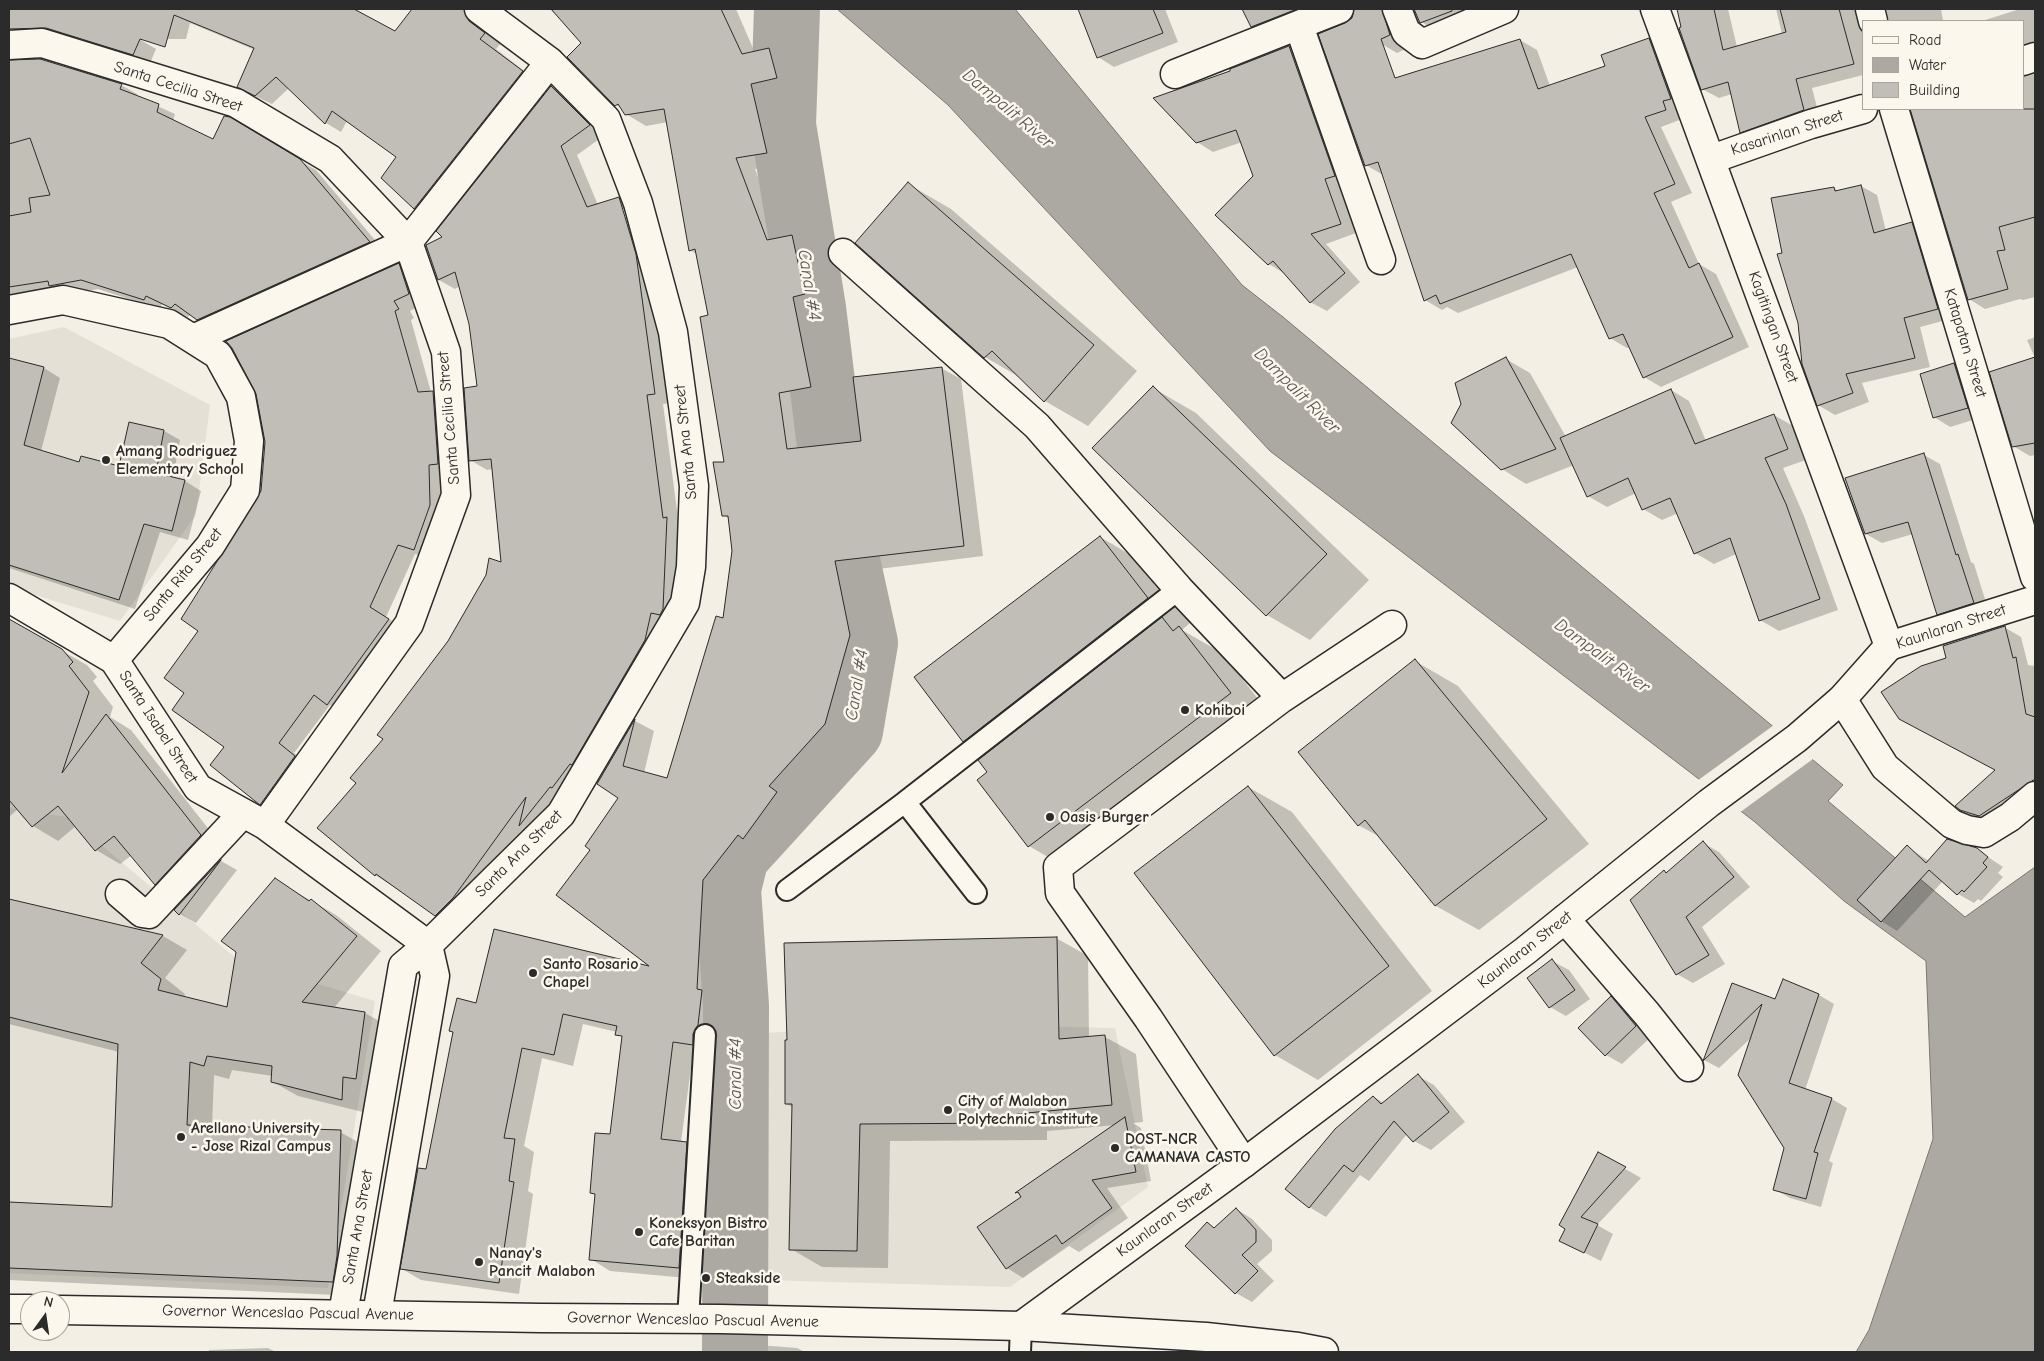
<!DOCTYPE html>
<style>
body{margin:0}
#map{position:relative;width:2044px;height:1361px;overflow:hidden;background:#f3efe4;font-family:"Comic Neue",sans-serif}
canvas{display:block}
.frame{position:absolute;inset:0;border:10px solid #2b2b2b;pointer-events:none}
.legend{position:absolute;left:1862px;top:20px;width:162px;height:90px;box-sizing:border-box;background:#fbf7ec;border:1px solid #a8a59f;margin:0;padding:6px 9px;list-style:none;font-size:15px;color:#2b2b2b}
.legend li{display:flex;align-items:center;gap:10px;height:25px}
.legend b{width:25px;border:1px solid #a8a59f}
.north{position:absolute;left:20px;top:1291px;width:50px;height:50px;box-sizing:border-box;background:#fbf7ec;border:1px solid #a8a59f;border-radius:50%;rotate:14deg;font-size:14px;font-weight:700;line-height:20px;text-align:center;color:#2b2b2b}
.north::after{content:'';display:block;margin:auto;width:18px;height:22px;background:#2b2b2b;clip-path:polygon(50% 0,100% 100%,50% 72%,0 100%)}
</style>
<div id="map">
<canvas width="2044" height="1361"></canvas>
<div class="frame"></div>
<ul class="legend">
<li><b style="height:6px;background:#fbf7ec"></b>Road</li>
<li><b style="height:14px;background:#aca9a2"></b>Water</li>
<li><b style="height:14px;background:#c0beb6"></b>Building</li>
</ul>
<div class="north">N</div>
</div>
<script>
const ctx = document.querySelector('canvas').getContext('2d');
ctx.lineJoin = 'round';
function fill(path, color) {
  ctx.fillStyle = color;
  ctx.fill(path, 'evenodd');
}
function poly(rows) {
  const path = new Path2D();
  for (const r of rows) {
    path.moveTo(r[0], r[1]);
    for (let i = 2; i < r.length; i += 2) path.lineTo(r[i], r[i + 1]);
  }
  return path;
}
function stroke(path, color, width, dash) {
  ctx.strokeStyle = color;
  ctx.lineWidth = width;
  ctx.lineCap = dash ? 'butt' : 'round';
  ctx.setLineDash(dash || []);
  ctx.stroke(path);
}
function drawText(font, color, halo, rows, align = 'center') {
  ctx.font = font + ' "Comic Neue",sans-serif';
  ctx.lineWidth = 5;
  ctx.setLineDash([]);
  ctx.textBaseline = 'middle';
  ctx.strokeStyle = halo;
  ctx.fillStyle = color;
  for (const [text, x, y, turn = 0] of rows) {
    ctx.save();
    ctx.translate(x, y);
    ctx.rotate((+turn || 0) * Math.PI / 180);
    ctx.textAlign = isNaN(turn) ? turn : align;
    if (halo) ctx.strokeText(text, 0, 0);
    ctx.fillText(text, 0, 0);
    ctx.restore();
  }
}
fill(poly([
 [64,327,210,405,196,515,120,621,9,587,9,339],
 [9,808,68,817,238,960,375,1001,328,1288,9,1273],
 [938,1024,1115,1028,1148,1187,1010,1287,762,1280,763,1033]
]), '#e4e0d6');
const water = poly([
 [837,9,1015,9,1242,285,1283,317,1843,785,1828,801,1965,917,2035,867,2035,1352,1856,1352,1869,1330,1933,1139,1926,961,1844,901,1755,822,1270,451,948,105,837,9]
]);
fill(water, '#aca9a2');
stroke(water, '#787772', 1);
fill(poly([
 [1774,725,1813,759,1739,813,1697,781]
]), '#f3efe4');
fill(poly([
 [9,9,351,9,395,32,413,9,462,9,480,22,485,32,501,43,496,49,538,82,431,218,415,208,383,178,398,157,347,121,341,132,326,123,289,88,272,104,255,96,255,50,190,23,186,39,71,39,9,34],
 [550,9,736,9,755,53,768,49,788,61,796,88,770,94,786,164,755,169,781,238,792,236,811,247,824,305,813,308,830,398,798,404,805,448,863,442,941,368,961,379,983,556,854,572,870,647,845,735,788,798,796,804,763,849,757,846,722,891,716,1000,722,1003,718,1037,713,1045,712,1055,693,1053,681,1142,686,1143,706,1154,698,1279,610,1271,591,1259,596,1195,591,1192,611,1136,623,1038,617,1032,583,1024,573,1066,542,1058,524,1146,534,1152,528,1191,533,1194,519,1294,421,1280,402,1269,427,1170,477,1004,654,968,592,849,619,798,599,783,635,721,654,731,644,773,668,780,724,619,733,551,730,519,723,515,725,463,710,316,698,255,690,250,668,122,646,126,626,114,623,109,616,105,583,43],
 [1077,9,1165,9,1178,42,1114,67,1098,57,1080,11],
 [1244,9,1326,9,1268,36,1252,26],
 [1368,9,1401,9,1408,48,1397,53,1380,43],
 [1414,9,1473,9,1441,34,1420,21],
 [1678,9,1728,9,1737,47,1782,34,1776,9,1874,9,1863,21,1863,75,1812,88,1820,119,1757,141,1741,132,1732,94,1719,98,1702,89],
 [1886,9,1941,9,1943,21,1889,21],
 [2020,9,2035,9,2035,56,2024,67,2025,77,2035,74,2035,297,2023,300,2020,299,1985,309,1969,299,1912,110,2023,109,2023,21,1982,21],
 [139,39,156,49,150,63,125,56,111,47],
 [1520,40,1537,50,1550,86,1606,66,1649,40,1666,49,1682,119,1661,127,1692,193,1671,202,1699,264,1716,274,1749,347,1661,387,1644,377,1631,347,1627,348,1610,338,1578,267,1458,313,1447,307,1442,310,1425,300,1383,175,1366,165,1367,97],
 [1289,47,1305,56,1351,185,1340,189,1356,233,1326,244,1360,282,1327,311,1310,302,1285,274,1269,264,1217,215,1255,177,1242,142,1213,152,1197,142,1232,72],
 [51,63,121,85,137,94,137,97,175,114,173,121,214,140,229,119,316,170,385,252,215,328,191,314,188,317,162,304,160,309,98,289,66,295,9,298,9,74],
 [552,87,568,96,605,135,577,155,598,205,619,198,635,207,651,264,671,403,663,404,679,526,683,528,676,624,536,835,526,829,469,907,452,924,375,875,358,783,384,739,503,563,493,469,487,470,470,460,478,387,470,324,460,286,455,289,439,280,445,237],
 [621,209,624,209,638,259,636,260],
 [908,184,951,209,1137,371,1088,426,1045,401,1021,378,985,357],
 [1861,186,1877,195,1886,231,1912,224,1928,233,1954,318,1920,327,1930,367,1862,383,1869,402,1835,415,1818,405,1783,253,1833,188,1839,191],
 [399,265,415,274,425,303,410,311,414,318,411,320,431,392,449,401,446,515,431,558,415,554,386,617,404,629,344,713,330,705,294,753,311,766,277,813,261,804,211,765,225,747,186,693,200,631,262,492],
 [2035,337,2035,455,2030,456,2013,446,1991,372,2035,358,2027,340],
 [9,359,44,368,60,378,41,451,80,463,120,468,130,424,164,431,180,440,173,478,185,481,201,491,188,540,160,532,135,609,9,568],
 [1506,359,1530,373,1566,437,1671,390,1689,401,1706,441,1774,415,1793,426,1806,460,1783,468,1804,516,1838,610,1779,631,1760,620,1736,554,1714,564,1695,553,1678,513,1662,520,1643,509,1636,493,1607,507,1588,496,1574,465,1526,484,1502,469],
 [1954,364,1970,373,1983,417,1950,427,1934,417],
 [1153,388,1196,413,1369,580,1310,640,1267,615,1094,448],
 [1924,455,1940,464,1971,562,1974,564,1989,612,1954,623,1938,614,1913,534,1882,543,1866,534],
 [1100,537,1143,562,1190,623,1182,630,1222,653,1273,718,1072,871,1029,846,978,781,989,773,988,754,964,741],
 [9,621,87,665,97,677,93,681,113,707,110,717,131,730,225,850,180,898,155,884,132,855,120,864,96,850,76,826,58,841,33,826,18,809,9,817,9,735,15,730,9,724],
 [2004,627,2021,637,2028,665,2035,666,2035,799,1996,825,1978,819,1961,809,1997,771,1948,659],
 [1415,661,1458,686,1589,844,1479,930,1436,906,1382,838,1358,825],
 [1248,787,1292,812,1432,991,1318,1080,1275,1055],
 [1703,843,1719,852,1750,887,1702,927,1725,964,1693,983,1677,974,1664,872,1668,874],
 [1907,847,1929,861,1976,849,2003,867,1998,873,2003,877,1981,901,1978,899,1974,903,1958,894,1943,881,1897,931,1881,921],
 [221,861,237,870,196,923,180,914,176,910],
 [275,880,336,915,381,951,334,1008,365,1013,390,1027,380,1092,368,1090,367,1113,298,1096,273,1082,273,1076,232,1070,229,1079,214,1075,212,1127,340,1132,365,1146,357,1296,9,1280,9,1204,113,1208,119,1052,9,1024,9,900,163,936,187,950,165,978,185,994,184,998,228,1009],
 [1056,938,1088,956,1089,1038,1105,1037,1136,1054,1143,1122,1133,1123,1141,1128,1151,1181,1107,1188,1128,1218,1079,1252,1069,1246,1023,1278,1007,1268,979,1227,1023,1197,1017,1193,1116,1125,1047,1131,1047,1140,890,1141,888,1268,822,1267,791,1249,793,1107,786,1104],
 [1552,961,1569,970,1590,999,1566,1016,1550,1007],
 [1783,981,1819,995,1834,1004,1805,1090,1832,1099,1847,1108,1829,1161,1833,1163,1821,1207,1790,1198,1774,1189,1786,1148,1752,1037,1719,1068,1704,1060,1733,985,1775,1001],
 [1611,998,1627,1007,1652,1036,1622,1064,1606,1055],
 [1418,1076,1434,1085,1465,1122,1431,1150,1414,1141,1407,1134,1369,1181,1360,1175,1326,1217,1309,1207,1374,1097,1384,1103],
 [1599,1154,1641,1178,1597,1225,1613,1234,1601,1261,1561,1241],
 [1236,1209,1252,1219,1272,1240,1272,1251,1257,1264,1274,1281,1252,1302,1236,1293,1208,1224,1215,1228],
 [759,1345,797,1348,805,1352,759,1352],
 [268,1348,276,1352,209,1352,209,1350]
]), '#0003');
stroke(poly([
 [735,1352,736,1006,728,889,736,856,850,731,865,643,840,528,813,308,783,125,787,9]
]), '#aca9a2', 66);
const building = poly([
 [9,9,354,9,395,31,412,9,464,9,469,21,485,33,480,39,523,71,414,209,381,178,396,157,332,111,325,124,276,77,255,96,237,87,254,48,174,15,165,47,140,39,133,55,46,28,9,29,9,9],
 [551,9,721,9,742,54,769,48,777,78,751,84,767,153,736,158,767,240,792,235,805,294,793,297,811,387,779,393,787,449,861,441,853,377,942,367,964,546,835,561,850,635,825,724,769,786,777,792,743,839,738,835,703,880,697,989,702,990,698,1025,693,1034,693,1045,673,1042,661,1139,687,1142,679,1268,589,1260,595,1194,590,1193,595,1133,610,1134,622,1036,615,1035,617,1026,563,1014,554,1055,522,1048,504,1138,515,1139,509,1181,514,1182,499,1283,400,1269,418,1168,426,1169,453,1032,449,1031,457,998,476,1003,494,929,649,966,556,895,590,850,585,846,618,798,597,784,635,719,623,766,667,778,716,616,723,618,732,551,728,516,722,516,713,462,724,462,700,317,708,315,695,249,689,251,664,109,625,115,618,104,615,106,567,57,581,43,551,9],
 [1078,9,1153,9,1163,33,1097,58,1078,9],
 [1242,9,1297,9,1251,27,1242,9],
 [1354,9,1382,9,1390,35,1381,39,1395,78,1520,39,1538,89,1605,66,1601,55,1649,38,1671,99,1663,101,1666,110,1645,117,1675,184,1654,193,1689,268,1699,263,1733,337,1643,378,1623,334,1609,339,1571,254,1440,304,1436,295,1424,301,1378,162,1365,166,1318,34,1345,23,1352,18,1354,9],
 [1414,9,1452,9,1452,11,1420,23,1414,9],
 [1677,9,1714,9,1723,50,1786,32,1780,9,1839,9,1854,64,1796,79,1804,110,1740,133,1728,82,1701,90,1679,28,1681,27,1677,9],
 [1289,46,1335,176,1325,179,1341,224,1311,234,1345,273,1310,303,1273,261,1268,265,1215,215,1253,176,1236,130,1196,143,1153,98,1230,71,1230,69,1289,46],
 [40,59,122,84,120,89,159,104,157,112,213,139,224,116,230,117,300,159,370,242,197,320,175,304,171,308,146,296,144,300,81,280,49,286,48,281,9,287,9,216,31,212,29,198,50,195,30,138,9,144,9,60,40,59],
 [551,86,590,125,561,146,587,207,619,197,636,254,655,394,647,395,663,518,667,517,663,609,660,615,651,613,645,640,572,765,570,764,552,788,550,787,519,826,526,797,453,898,435,916,376,874,375,876,317,828,356,783,350,778,383,739,377,735,448,641,486,575,489,558,501,562,491,459,469,461,464,388,477,386,469,324,455,272,438,280,426,245,442,237,436,231,551,86],
 [1910,109,2035,109,2035,217,1999,227,2005,250,1997,251,2008,289,1968,300,1910,109],
 [908,182,1094,345,1044,402,992,351,984,358,855,243,908,182],
 [1861,185,1874,233,1912,222,1938,309,1904,318,1915,358,1846,374,1853,393,1817,406,1802,364,1798,323,1777,254,1782,253,1771,198,1834,187,1835,191,1861,185],
 [399,263,409,294,394,301,399,309,395,311,418,392,433,391,438,464,429,465,430,505,414,550,398,545,370,607,389,619,327,705,314,695,279,743,295,756,260,805,210,765,224,747,172,710,184,693,164,678,198,631,181,619,261,491,265,442,256,394,232,348,226,341,399,263],
 [1506,357,1556,449,1501,470,1451,423,1461,404,1455,383,1506,357],
 [2035,357,2035,443,2012,447,1989,372,2035,357],
 [9,358,44,367,24,445,79,462,81,456,119,466,129,422,164,430,156,473,185,480,172,531,144,524,119,600,9,565,9,358],
 [1954,363,1968,408,1933,418,1920,374,1954,363],
 [1153,386,1327,554,1266,616,1092,448,1153,386],
 [1671,389,1695,444,1774,414,1788,449,1765,458,1786,504,1820,599,1759,621,1730,538,1694,554,1670,498,1642,510,1628,478,1587,497,1560,438,1671,389],
 [1924,453,1956,555,1958,554,1974,603,1937,615,1908,522,1865,534,1845,478,1924,453],
 [1100,536,1148,598,963,742,914,677,1100,536],
 [1162,617,1173,631,1179,626,1231,693,1028,847,977,780,987,772,978,760,1162,617],
 [9,619,62,649,73,662,69,666,89,692,62,773,106,714,201,835,155,885,114,836,95,851,58,806,32,827,9,800,9,619],
 [2005,626,2013,658,2016,657,2026,714,2035,717,2035,779,1979,816,1960,810,1955,806,1995,770,1899,719,1881,692,1921,666,1946,658,1943,646,2005,626],
 [1415,659,1547,819,1435,906,1365,820,1358,826,1298,752,1415,659],
 [1248,786,1389,966,1274,1056,1134,873,1248,786],
 [1947,839,1977,848,1988,857,1983,863,1987,867,1964,892,1962,890,1957,895,1929,870,1881,922,1857,900,1907,845,1926,863,1947,839],
 [1703,841,1734,877,1686,917,1709,955,1676,975,1630,900,1664,870,1666,873,1703,841],
 [221,860,179,915,174,910,221,860],
 [275,878,309,901,311,899,357,936,302,1002,365,1012,356,1079,343,1077,342,1100,271,1082,272,1066,207,1056,204,1066,190,1062,187,1125,341,1130,337,1256,333,1282,9,1268,9,1202,112,1207,118,1044,9,1017,9,899,163,935,141,963,161,979,158,990,227,1007,236,952,221,941,275,878],
 [1057,937,1059,1039,1105,1035,1112,1105,1016,1114,1016,1123,860,1124,857,1251,789,1250,792,1104,785,1104,785,1040,787,1040,784,943,1057,937],
 [1552,959,1575,990,1549,1008,1527,978,1552,959],
 [1783,979,1819,994,1789,1083,1832,1098,1814,1152,1818,1153,1806,1199,1773,1190,1784,1148,1738,1075,1762,1004,1703,1061,1732,983,1775,999,1783,979],
 [1611,996,1636,1026,1605,1056,1578,1028,1611,996],
 [1418,1074,1449,1112,1413,1142,1394,1121,1353,1172,1344,1165,1309,1208,1285,1189,1335,1129,1373,1096,1381,1104,1418,1074],
 [1125,1117,1136,1172,1092,1180,1112,1208,1062,1244,1056,1235,1006,1269,977,1227,1021,1197,1018,1192,1015,1193,1125,1117],
 [1598,1152,1626,1167,1581,1217,1598,1224,1584,1253,1559,1241,1565,1229,1559,1225,1598,1152],
 [1236,1208,1256,1230,1256,1242,1242,1255,1258,1271,1235,1294,1185,1246,1207,1222,1214,1228,1236,1208]
]);
fill(building, '#c0beb6');
stroke(building, '#2b2b2b', 1);
const lane = poly([
 [905,802,1179,589],
 [787,890,905,802,976,893],
 [688,1319,705,1035],
 [1020,1352,1021,1326]
]);
const street = poly([
 [1397,9,1406,32,1422,44,1504,9],
 [1870,9,1873,21],
 [1299,26,1381,260],
 [9,45,42,43,236,103,330,159,408,242,446,352,456,495,409,624,265,825],
 [2023,61,2035,57],
 [1175,74,1339,9],
 [1894,109,2035,577],
 [1712,159,1811,124,1863,109],
 [843,253,1037,426,1179,589,1282,698],
 [9,310,63,300,169,324,218,355,241,397,249,441,245,490,210,546,114,660],
 [193,339,408,242,550,62],
 [9,598,114,660,198,788,265,825,428,945],
 [1889,646,2035,600],
 [1842,699,1885,767,1952,824,1967,830,1984,833,2010,817,2035,796],
 [120,894,142,913,149,914,243,813],
 [1565,919,1647,1014,1689,1067],
 [1244,1163,1148,1018,1060,893,1058,867,1282,698,1392,625],
 [343,1314,403,966,428,945,561,814,685,603,691,567,694,486,673,332,638,203,606,119,550,62,479,9],
 [377,1314,435,976,428,945]
]);
const secondary = poly([
 [9,1309,30,1309],
 [60,1310,541,1318,721,1319,1021,1326,1206,1337,1298,1347,1324,1352],
 [1021,1326,1244,1163,1525,951,1709,803,1797,738,1842,699,1889,646,1655,9]
]);
stroke(lane, '#2b2b2b', 24);
stroke(street, '#2b2b2b', 31);
stroke(secondary, '#2b2b2b', 31);
stroke(lane, '#fbf7ec', 20);
stroke(street, '#fbf7ec', 28);
stroke(secondary, '#fbf7ec', 28);
for (const [x, y, r, color] of [
 [106,460,5,"#2b2b2b"],
 [1185,710,5,"#2b2b2b"],
 [1050,817,5,"#2b2b2b"],
 [533,973,5,"#2b2b2b"],
 [948,1110,5,"#2b2b2b"],
 [181,1137,5,"#2b2b2b"],
 [1115,1148,5,"#2b2b2b"],
 [639,1232,5,"#2b2b2b"],
 [479,1262,5,"#2b2b2b"],
 [706,1278,5,"#2b2b2b"]
]) {
  const dot = new Path2D();
  dot.arc(x, y, r, 0, 2 * Math.PI);
  ctx.fillStyle = color;
  ctx.fill(dot);
  stroke(dot, '#fbf7ec', 2);
}
drawText('16px', '#2b2b2b', '#fbf7ec', [
 ["Santa Cecilia Street",178,87,18],
 ["Kasarinlan Street",1787,133,-18],
 ["Kagitingan Street",1773,327,70],
 ["Katapatan Street",1965,343,73],
 ["Santa Cecilia Street",449,418,-95],
 ["Santa Ana Street",686,442,-96],
 ["Santa Rita Street",183,575,-51],
 ["Kaunlaran Street",1951,627,-18],
 ["Santa Isabel Street",158,727,57],
 ["Santa Ana Street",519,854,-45],
 ["Kaunlaran Street",1525,950,-38],
 ["Kaunlaran Street",1165,1220,-36],
 ["Santa Ana Street",358,1227,-80],
 ["Governor Wenceslao Pascual Avenue",288,1313,1],
 ["Governor Wenceslao Pascual Avenue",693,1320,1]
]);
drawText('bold 16px', '#2b2b2b', '#fbf7ec', [
 ["Amang Rodriguez",116,451],
 ["Elementary School",116,469],
 ["Kohiboi",1195,710],
 ["Oasis Burger",1060,817],
 ["Santo Rosario",543,964],
 ["Chapel",543,982],
 ["City of Malabon",958,1101],
 ["Polytechnic Institute",958,1119],
 ["Arellano University",191,1128],
 ["- Jose Rizal Campus",191,1146],
 ["DOST-NCR",1125,1139],
 ["CAMANAVA CASTO",1125,1157],
 ["Koneksyon Bistro",649,1223],
 ["Cafe Baritan",649,1241],
 ["Nanay's",489,1253],
 ["Pancit Malabon",489,1271],
 ["Steakside",716,1278]
], 'left');
drawText('italic 18px', '#585755', '#fbf7ec', [
 ["Dampalit River",1008,109,40],
 ["Canal #4",809,285,81],
 ["Dampalit River",1297,391,45],
 ["Dampalit River",1602,656,36],
 ["Canal #4",857,685,-81],
 ["Canal #4",736,1074,-90]
]);
</script>
